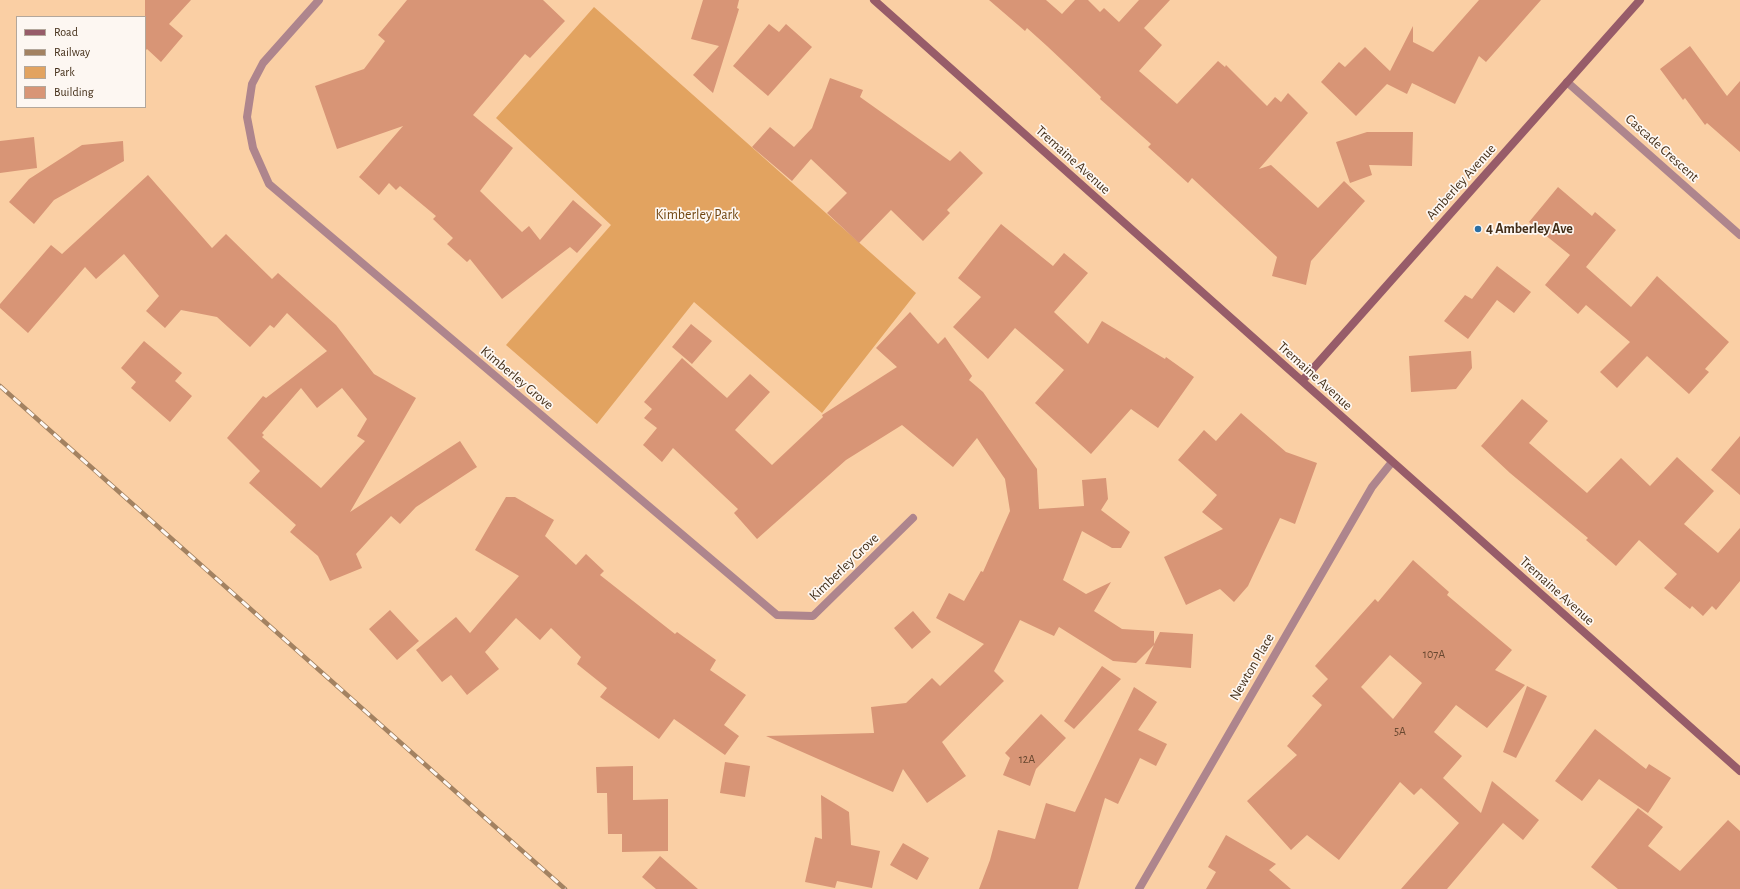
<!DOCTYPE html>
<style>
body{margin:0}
#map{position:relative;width:1740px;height:889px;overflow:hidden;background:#facfa4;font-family:"Alegreya Sans",sans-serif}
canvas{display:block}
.legend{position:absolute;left:16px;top:16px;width:130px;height:92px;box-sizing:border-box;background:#fdf7f2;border:1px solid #b3a79b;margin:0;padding:5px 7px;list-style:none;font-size:12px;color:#432e18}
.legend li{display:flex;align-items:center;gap:8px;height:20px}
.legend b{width:20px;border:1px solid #b3a79b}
</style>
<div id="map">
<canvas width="1740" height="889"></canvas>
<ul class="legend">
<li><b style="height:5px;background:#975c69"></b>Road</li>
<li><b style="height:5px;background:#a38261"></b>Railway</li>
<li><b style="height:11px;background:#e2a360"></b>Park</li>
<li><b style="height:11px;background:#d89576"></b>Building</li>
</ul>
</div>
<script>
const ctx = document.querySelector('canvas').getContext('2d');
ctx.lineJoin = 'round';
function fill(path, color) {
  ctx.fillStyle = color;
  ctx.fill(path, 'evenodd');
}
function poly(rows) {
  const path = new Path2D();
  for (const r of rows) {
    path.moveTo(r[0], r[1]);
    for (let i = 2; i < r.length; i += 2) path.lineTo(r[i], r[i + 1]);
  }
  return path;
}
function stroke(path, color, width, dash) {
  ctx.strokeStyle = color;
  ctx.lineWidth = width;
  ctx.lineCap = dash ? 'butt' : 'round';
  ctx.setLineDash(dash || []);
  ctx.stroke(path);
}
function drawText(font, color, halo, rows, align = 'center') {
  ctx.font = font + ' "Alegreya Sans",sans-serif';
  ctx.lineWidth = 3.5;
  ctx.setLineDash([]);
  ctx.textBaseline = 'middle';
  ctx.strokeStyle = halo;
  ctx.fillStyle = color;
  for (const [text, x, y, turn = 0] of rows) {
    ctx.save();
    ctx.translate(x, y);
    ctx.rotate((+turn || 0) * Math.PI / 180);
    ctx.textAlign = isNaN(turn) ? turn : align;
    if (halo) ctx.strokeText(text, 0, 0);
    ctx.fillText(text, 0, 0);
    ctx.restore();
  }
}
fill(poly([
 [594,7,916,293,822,413,694,302,597,424,506,345,611,225,496,118]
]), '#e2a360');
fill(poly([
 [145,0,191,0,169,24,183,36,161,62,147,49,145,51],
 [407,0,543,0,565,21,530,58,525,54,473,115,513,148,480,191,522,232,529,226,540,240,573,200,602,225,577,253,570,247,502,299,470,259,467,262,447,244,453,238,433,219,436,216,400,186,396,190,389,183,379,195,359,177,403,126,337,149,315,86,364,69,385,41,378,35],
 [703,0,739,0,737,8,739,9,713,93,693,75,719,46,691,39],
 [989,0,1046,0,1062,14,1075,0,1088,0,1100,12,1104,8,1119,22,1139,0,1170,0,1144,28,1162,45,1139,71,1177,104,1218,61,1225,67,1226,65,1267,106,1275,97,1281,102,1288,93,1308,113,1259,169,1271,165,1318,208,1344,181,1365,201,1311,261,1306,285,1272,276,1277,257,1192,178,1188,183,1148,147,1151,144,1100,99,1101,97,1047,46,1027,28,1025,31],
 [1479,0,1541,0,1486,62,1479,56,1455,104,1412,83,1407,94,1387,84,1356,116,1321,82,1339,62,1345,67,1365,47,1390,71,1413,26,1413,42,1433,52],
 [769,24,779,32,786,24,812,47,768,96,733,66],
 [1690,46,1727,96,1740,81,1740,152,1707,123,1705,125,1685,98,1683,100,1660,69],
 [830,78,863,90,860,97,950,161,960,151,983,173,947,210,950,213,923,241,891,210,859,243,827,213,847,193,811,159,792,181,752,147,770,127,794,147,812,128],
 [1367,132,1413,132,1412,166,1369,165,1372,175,1350,183,1336,142],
 [34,137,37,168,0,173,0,141],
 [123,141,124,161,54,200,34,224,9,202,29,179,82,145],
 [148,175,212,248,226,234,272,279,278,273,336,325,374,374,416,398,350,512,460,441,477,467,416,507,400,524,391,516,356,554,362,568,330,581,318,556,290,532,296,525,249,483,260,471,227,438,263,396,266,398,327,351,287,313,274,328,270,325,250,347,217,317,181,310,165,328,146,311,159,296,124,254,96,279,85,267,28,333,0,308,0,304,51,245,62,254],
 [301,388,317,408,342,388,367,419,357,436,365,441,321,488,262,437,264,435,262,433],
 [1558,187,1592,216,1595,212,1616,230,1586,267,1631,307,1657,276,1729,342,1705,369,1709,372,1689,394,1647,356,1617,388,1600,372,1630,342,1586,305,1578,314,1545,285,1570,255,1529,222],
 [1001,224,1053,266,1064,253,1088,273,1054,312,1088,344,1102,321,1165,359,1166,357,1194,377,1158,428,1131,409,1091,454,1035,403,1064,370,1015,328,988,359,953,327,981,297,958,278],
 [1497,266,1531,292,1514,313,1497,300,1468,339,1444,321,1465,295,1472,299],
 [910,312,938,344,945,337,972,376,969,380,983,392,1037,469,1039,509,1084,506,1082,480,1106,478,1108,499,1101,510,1130,532,1121,548,1112,548,1082,531,1063,580,1086,594,1111,582,1094,611,1122,629,1154,631,1154,644,1160,632,1193,634,1191,668,1145,664,1154,645,1136,663,1113,661,1059,627,1054,636,1020,620,994,671,1004,681,942,742,966,776,927,803,903,769,893,792,766,736,874,733,871,707,906,703,932,678,940,686,984,644,936,618,949,593,964,601,981,571,983,572,1010,511,1005,479,977,438,953,467,902,425,846,460,757,539,734,513,738,509,673,448,662,462,643,445,657,428,644,418,652,409,644,402,682,358,727,398,750,374,770,392,735,430,772,465,823,417,822,415,897,367,876,348],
 [691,324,712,341,692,364,672,347],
 [144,341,182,373,175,381,192,396,170,422,131,388,136,382,121,368],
 [1471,351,1472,368,1456,389,1411,392,1409,356],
 [1522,399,1548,421,1529,443,1587,493,1621,458,1650,486,1677,457,1714,491,1684,524,1718,553,1740,528,1740,581,1716,610,1712,606,1703,616,1692,606,1690,609,1664,588,1677,574,1639,540,1616,566,1586,540,1588,538,1510,473,1481,446],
 [1241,413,1286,452,1317,463,1295,524,1280,518,1248,586,1234,602,1220,589,1186,605,1164,557,1223,529,1202,512,1217,495,1178,460,1204,430,1216,441],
 [1740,436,1740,495,1711,470],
 [506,497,515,497,554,520,545,536,576,565,586,554,604,571,600,575,675,634,677,632,716,660,710,670,746,695,724,725,739,736,725,755,674,719,659,739,600,697,607,688,577,664,581,657,551,628,540,640,516,618,485,652,499,669,467,695,451,675,442,682,416,650,456,617,470,633,519,576,475,550],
 [1413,560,1449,592,1447,595,1512,650,1495,670,1525,685,1487,728,1456,705,1434,732,1462,756,1443,778,1481,813,1492,781,1539,820,1523,840,1503,823,1447,889,1401,889,1459,823,1421,788,1414,795,1400,782,1339,860,1307,835,1291,850,1247,801,1297,755,1287,746,1322,705,1312,696,1328,679,1315,666,1375,599,1378,602],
 [1390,655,1422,683,1393,719,1361,687],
 [390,610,419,641,397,660,369,629],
 [913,611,931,632,912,649,894,628],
 [1102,666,1121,679,1074,729,1064,721],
 [1527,686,1547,696,1516,758,1503,752],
 [1134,687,1157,702,1138,730,1167,744,1156,766,1140,758,1118,804,1105,798,1078,889,979,889,990,860,998,830,1035,839,1046,803,1075,812],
 [1041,714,1066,738,1036,769,1030,786,1003,775,1010,758,1005,753],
 [1595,729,1646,769,1649,764,1671,778,1648,813,1599,779,1582,801,1555,781],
 [725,762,750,766,745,797,720,793],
 [633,766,633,800,668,799,668,851,622,852,622,834,608,834,607,793,597,793,596,767],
 [821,795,849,812,851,845,880,851,872,888,837,881,835,888,805,882,815,837,822,839],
 [1638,808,1663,827,1648,846,1680,871,1728,820,1740,831,1740,889,1618,889,1591,867],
 [1226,835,1276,864,1269,870,1291,889,1206,889,1216,872,1208,867],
 [903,843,929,858,917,880,890,865],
 [660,856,698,889,656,889,642,877]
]), '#d89576');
stroke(poly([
 [319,0,263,63,252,84,247,117,253,148,269,184,777,615,813,616,913,518],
 [1567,82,1740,235],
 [1139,889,1372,487,1392,462]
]), '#ae858d', 8);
stroke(poly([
 [874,0,1740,771],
 [1302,381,1640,0]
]), '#975c69', 8);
const rail = poly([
 [0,386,565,889]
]);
stroke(rail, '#a38261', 4.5);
stroke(rail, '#fdf7f2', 3, [9]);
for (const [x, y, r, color] of [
 [1478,229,4,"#2c6fa4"]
]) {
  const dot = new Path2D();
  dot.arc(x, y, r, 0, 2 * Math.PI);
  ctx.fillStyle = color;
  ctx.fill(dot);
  stroke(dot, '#fdf7f2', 1.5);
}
drawText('12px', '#684830', null, [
 ["107A",1434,654],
 ["5A",1400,731],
 ["12A",1027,759]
]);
drawText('14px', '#432e18', '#fdf7f2', [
 ["Cascade Crescent",1662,148,42],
 ["Tremaine Avenue",1073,160,42],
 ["Amberley Avenue",1461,182,-48],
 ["Tremaine Avenue",1315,376,42],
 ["Kimberley Grove",517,378,40],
 ["Kimberley Grove",844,567,-44],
 ["Tremaine Avenue",1557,591,42],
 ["Newton Place",1252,667,-60]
]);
drawText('14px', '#704510', '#fdf7f2', [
 ["Kimberley Park",697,215]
]);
drawText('bold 14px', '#432e18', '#fdf7f2', [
 ["4 Amberley Ave",1486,229]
], 'left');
</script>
